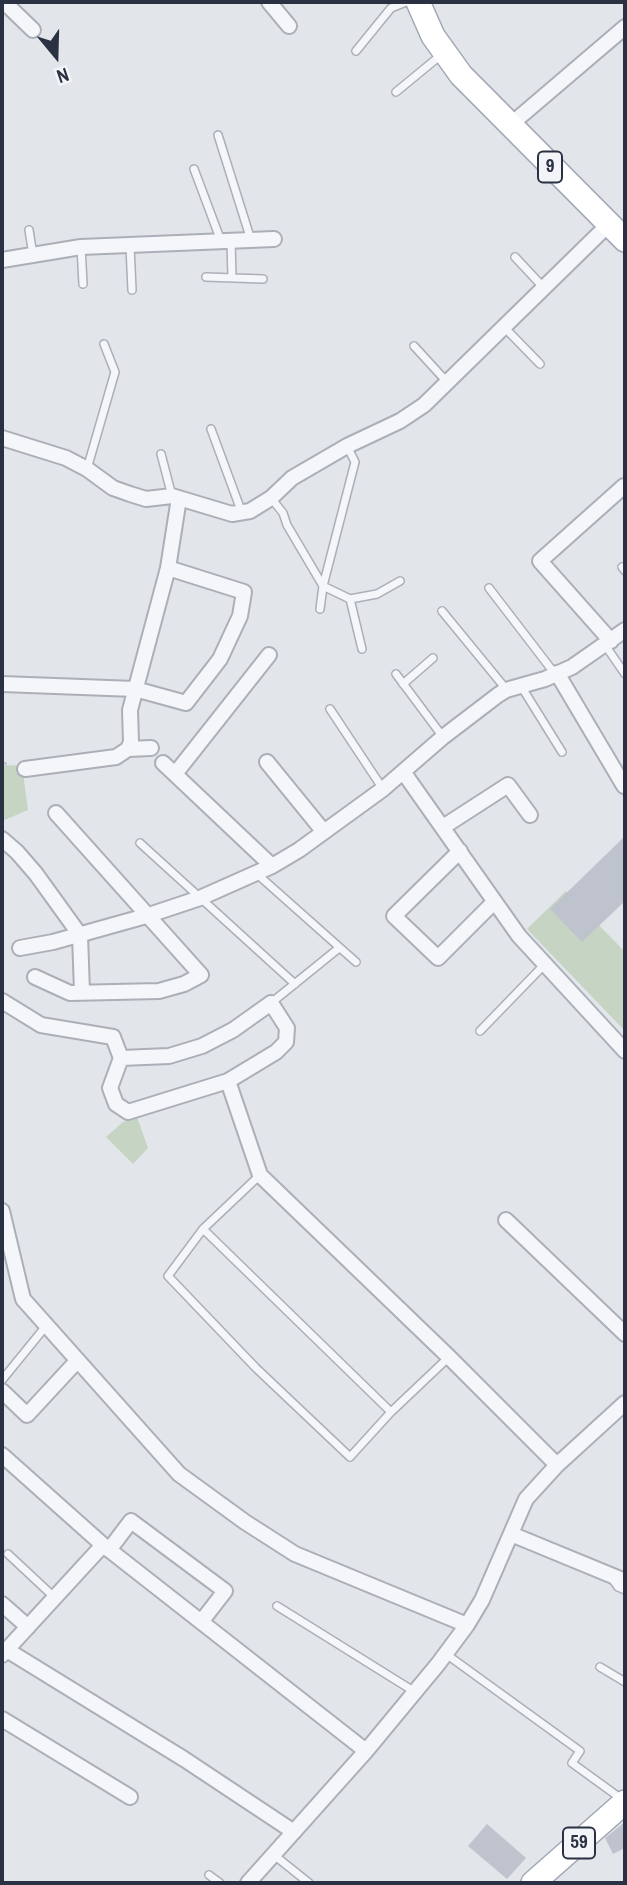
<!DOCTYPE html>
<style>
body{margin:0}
#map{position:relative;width:627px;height:1885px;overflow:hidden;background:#e2e5ea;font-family:"Archivo Narrow",sans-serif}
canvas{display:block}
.frame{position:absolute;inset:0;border:4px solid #2a3142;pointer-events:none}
.north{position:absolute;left:21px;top:21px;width:70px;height:70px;-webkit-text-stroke:5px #f2f4f8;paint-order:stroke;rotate:161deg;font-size:19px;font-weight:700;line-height:28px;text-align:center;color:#2a3142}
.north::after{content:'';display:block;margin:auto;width:24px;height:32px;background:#2a3142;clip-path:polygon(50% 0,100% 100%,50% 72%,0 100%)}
</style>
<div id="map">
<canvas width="627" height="1885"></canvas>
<div class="frame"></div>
<div class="north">N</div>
</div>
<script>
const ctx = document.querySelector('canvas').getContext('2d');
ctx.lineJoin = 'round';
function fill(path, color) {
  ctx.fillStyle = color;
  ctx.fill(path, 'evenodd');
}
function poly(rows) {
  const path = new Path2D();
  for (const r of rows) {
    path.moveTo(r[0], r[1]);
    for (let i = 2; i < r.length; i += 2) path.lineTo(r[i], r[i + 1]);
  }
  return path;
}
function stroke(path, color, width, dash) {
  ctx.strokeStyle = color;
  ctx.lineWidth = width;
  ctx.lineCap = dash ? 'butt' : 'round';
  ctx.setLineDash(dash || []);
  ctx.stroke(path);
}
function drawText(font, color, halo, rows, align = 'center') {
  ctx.font = font + ' "Archivo Narrow",sans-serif';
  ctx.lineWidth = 7;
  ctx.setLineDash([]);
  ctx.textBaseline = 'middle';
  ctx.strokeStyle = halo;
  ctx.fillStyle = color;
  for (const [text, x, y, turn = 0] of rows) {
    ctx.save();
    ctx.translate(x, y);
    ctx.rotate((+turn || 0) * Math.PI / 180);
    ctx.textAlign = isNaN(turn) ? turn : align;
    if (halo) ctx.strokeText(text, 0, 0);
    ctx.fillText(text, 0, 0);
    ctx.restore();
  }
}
fill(poly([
 [3,765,22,766,28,810,2,821],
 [566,891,625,952,625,1031,527,929],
 [137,1117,148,1148,133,1164,106,1137,123,1122]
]), '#c6d4c3');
fill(poly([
 [625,836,625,901,582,942,550,909],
 [625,1822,625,1848,613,1854,605,1838],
 [487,1824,526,1858,507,1879,468,1846]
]), '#bfc3cd');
const service = poly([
 [356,51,391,8,406,2],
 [396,92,441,55],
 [218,135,251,240],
 [194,169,221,241],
 [29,230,33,255],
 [231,241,232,278],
 [130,246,132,290],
 [81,247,83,284],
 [515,257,544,288],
 [206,277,263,279],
 [504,327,540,364],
 [414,346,447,382],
 [211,429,242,513],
 [161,454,172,496],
 [87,469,115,372,104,344],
 [271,498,283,513,287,525,323,586,350,599,377,594,400,581],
 [622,567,625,571],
 [489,588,555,674],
 [350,599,362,649],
 [320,609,323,586,355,462,347,446],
 [442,611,506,689],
 [605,645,625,674],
 [396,674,443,737],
 [403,684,433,658],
 [521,686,562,752],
 [330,709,383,789],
 [140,843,295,984],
 [257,874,356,962],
 [271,1003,339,948],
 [480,1031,544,965],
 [260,1175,203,1229,168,1276,256,1368,350,1457,391,1412,449,1357],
 [203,1229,391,1412],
 [2,1380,46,1326],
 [8,1554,54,1597],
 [613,1580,618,1587,625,1590],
 [277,1606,415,1692],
 [446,1654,580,1751,572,1763,623,1800],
 [600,1667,625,1682],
 [274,1855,309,1883],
 [209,1875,220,1883]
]);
const minor = poly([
 [4,2,33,30],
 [269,2,289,26],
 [509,126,625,27],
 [2,260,81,247,274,239],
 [2,438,66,458,87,469,113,488,130,494,146,499,172,496,232,514,250,511,271,498,292,478,347,446,400,421,424,405,608,225],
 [611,641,540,561,624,486,625,488],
 [557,673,624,786],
 [2,684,135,689,186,703,220,659,240,616,244,592,168,568],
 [128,749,151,748],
 [267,762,324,832],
 [163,763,272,866],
 [25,769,116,757,128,749,131,742,130,710,168,568,179,498],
 [404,773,519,936,625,1051],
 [175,774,269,655],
 [443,827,508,785,530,815],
 [2,839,17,852,36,874,80,935,82,992],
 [460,851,394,916,438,958,494,902],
 [20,948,53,942,146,916,200,898,272,866,299,850,383,789,443,737,498,695,506,690,545,679,572,667,625,630],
 [35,977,70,993,159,991,184,984,201,975,56,813],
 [2,1001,41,1025,113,1037,121,1058],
 [271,1003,287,1028,286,1042,276,1052,228,1081,128,1112,116,1104,110,1088,121,1058,169,1056,202,1046,233,1030,271,1003],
 [228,1081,260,1175,449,1357,557,1465],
 [2,1211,23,1299,179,1474,245,1522,295,1554,467,1625],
 [506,1220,625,1334],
 [2,1391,27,1415,77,1361],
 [2,1455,103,1545,366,1751],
 [511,1534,625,1581],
 [109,1550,131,1521,225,1591,201,1622],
 [2,1604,28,1627],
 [7,1650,184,1759,294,1832],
 [2,1655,103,1545],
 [2,1719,130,1797],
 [248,1883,366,1751,438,1664,467,1625,482,1600,526,1499,557,1465,625,1403]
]);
const primary = poly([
 [418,2,433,36,461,75,625,240],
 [533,1883,625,1802]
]);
stroke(service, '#abafb8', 10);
stroke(minor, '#abafb8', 18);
stroke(primary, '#a2a8b6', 26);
stroke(poly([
 [2,763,12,764]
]), '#c0c3c9', 2.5, [5, 5]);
stroke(service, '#f5f6f9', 7);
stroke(minor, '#f5f6f9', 14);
stroke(primary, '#fff', 23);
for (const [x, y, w] of [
 [550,167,24],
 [579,1843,32]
]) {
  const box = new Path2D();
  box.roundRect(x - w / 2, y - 15.5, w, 31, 5);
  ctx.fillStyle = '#f2f4f8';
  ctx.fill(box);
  stroke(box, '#2a3142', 2);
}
drawText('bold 19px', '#2a3142', null, [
 ["9",550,167],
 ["59",579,1843]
]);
</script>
